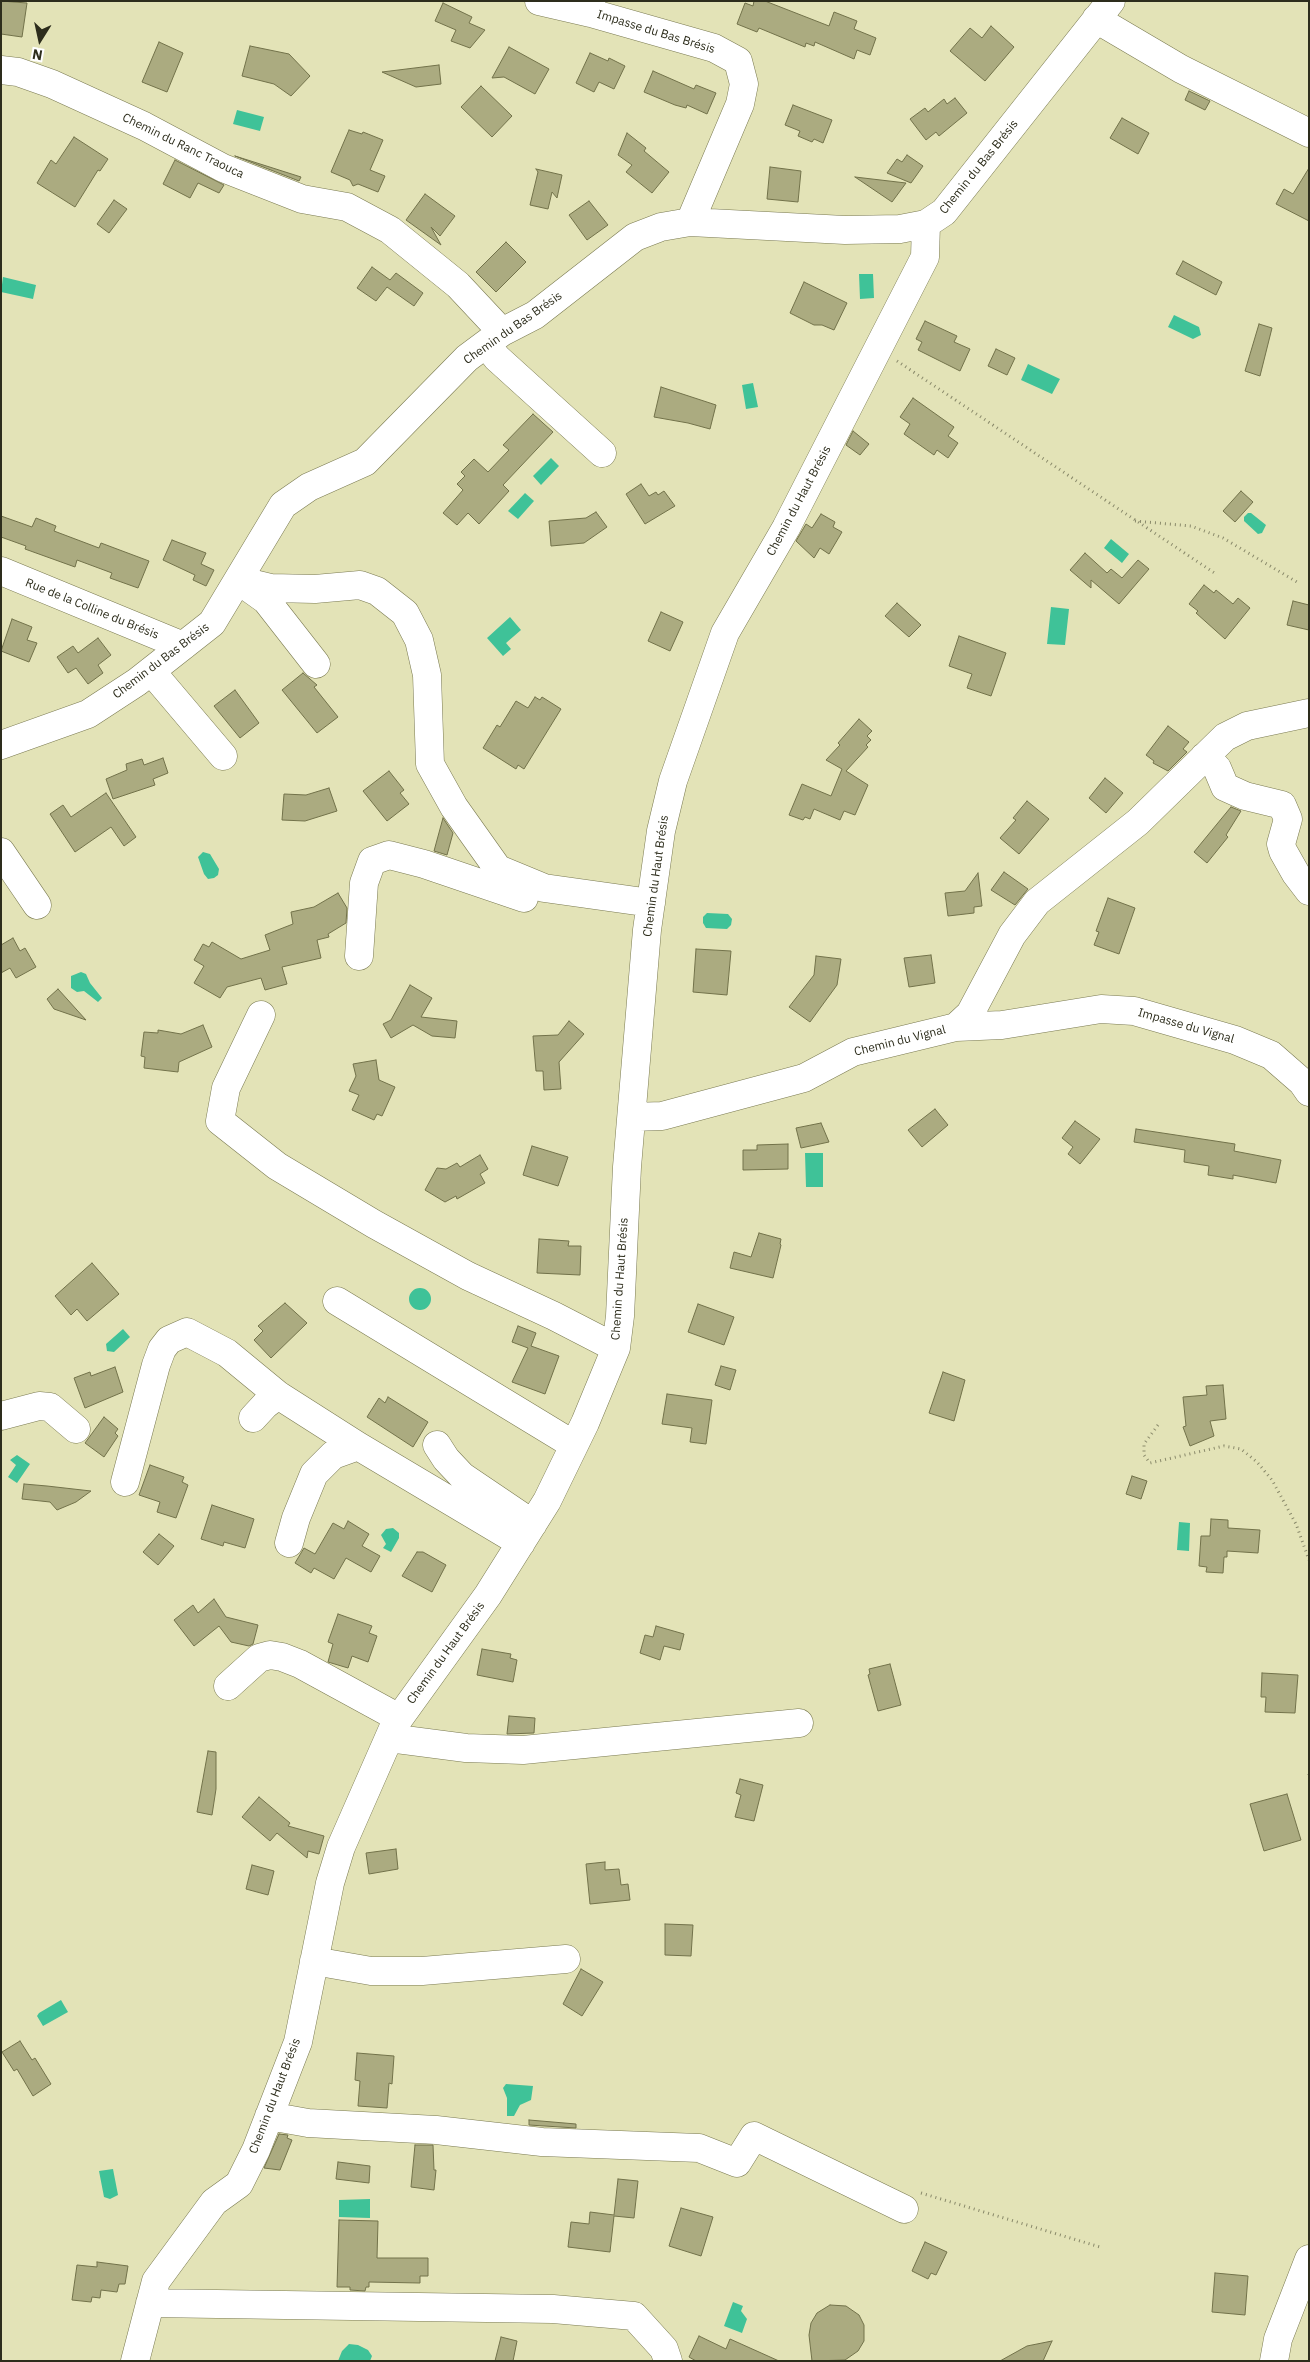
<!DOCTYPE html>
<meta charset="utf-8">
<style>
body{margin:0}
#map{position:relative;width:1310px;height:2362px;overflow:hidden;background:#e3e3b7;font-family:"IBM Plex Sans",sans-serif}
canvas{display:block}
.frame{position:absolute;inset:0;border:2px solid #2d2d1c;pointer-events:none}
.north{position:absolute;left:15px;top:15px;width:50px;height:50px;-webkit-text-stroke:4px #fff;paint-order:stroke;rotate:190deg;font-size:14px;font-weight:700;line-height:20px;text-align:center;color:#2d2d1c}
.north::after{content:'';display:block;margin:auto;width:18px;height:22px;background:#2d2d1c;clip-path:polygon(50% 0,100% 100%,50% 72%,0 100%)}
</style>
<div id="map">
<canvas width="1310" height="2362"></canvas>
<div class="frame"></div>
<div class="north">N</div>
</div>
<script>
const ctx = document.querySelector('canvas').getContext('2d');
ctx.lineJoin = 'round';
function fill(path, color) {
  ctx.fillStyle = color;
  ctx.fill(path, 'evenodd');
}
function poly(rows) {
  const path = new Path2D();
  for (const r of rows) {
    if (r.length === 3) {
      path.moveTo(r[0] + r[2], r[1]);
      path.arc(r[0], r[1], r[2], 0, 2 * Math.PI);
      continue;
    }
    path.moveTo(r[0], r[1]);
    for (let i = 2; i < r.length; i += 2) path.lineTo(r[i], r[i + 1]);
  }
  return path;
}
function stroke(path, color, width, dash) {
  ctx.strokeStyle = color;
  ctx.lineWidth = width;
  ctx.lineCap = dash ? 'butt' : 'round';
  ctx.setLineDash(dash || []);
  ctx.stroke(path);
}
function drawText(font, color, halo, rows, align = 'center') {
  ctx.font = font + ' "IBM Plex Sans",sans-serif';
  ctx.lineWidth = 4;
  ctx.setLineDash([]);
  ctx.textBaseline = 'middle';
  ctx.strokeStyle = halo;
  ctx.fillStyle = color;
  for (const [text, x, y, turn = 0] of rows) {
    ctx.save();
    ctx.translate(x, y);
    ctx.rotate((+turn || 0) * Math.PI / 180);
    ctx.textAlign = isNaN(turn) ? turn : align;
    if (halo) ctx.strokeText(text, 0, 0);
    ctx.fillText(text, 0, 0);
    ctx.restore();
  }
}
fill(poly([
 [237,110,264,117,260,131,233,124],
 [859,274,873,274,874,298,860,299],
 [3,277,36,285,33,299,1,292],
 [1174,315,1199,327,1201,335,1193,339,1168,327],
 [1028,364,1060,379,1052,394,1021,380],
 [753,383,758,407,746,409,742,385],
 [551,458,559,466,541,485,533,476],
 [525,493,534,501,518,519,508,511],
 [1248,513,1251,513,1266,525,1262,533,1258,534,1244,521,1244,517],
 [1111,539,1129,554,1122,563,1104,548],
 [1051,607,1069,609,1065,645,1047,644],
 [510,617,521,630,506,643,511,649,503,656,487,638],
 [203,852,210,854,219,869,218,875,214,878,208,879,204,874,198,857],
 [707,913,728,914,732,919,731,925,727,929,706,928,703,923,703,917],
 [81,972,86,974,90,983,102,998,98,1002,84,991,77,992,71,988,71,976],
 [805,1153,823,1153,823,1187,806,1187],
 [420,1299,11],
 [123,1329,130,1337,114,1352,107,1351,106,1344],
 [17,1455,30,1464,17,1483,8,1477,16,1465,10,1460],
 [1179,1522,1190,1523,1189,1551,1177,1550],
 [393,1528,399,1533,399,1538,391,1552,383,1548,386,1544,381,1535,386,1529],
 [61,2000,68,2012,43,2026,37,2016,39,2013],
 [506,2084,533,2086,531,2100,520,2105,514,2116,507,2116,507,2098,503,2088],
 [113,2169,118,2195,110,2199,104,2197,99,2171],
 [370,2199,370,2218,339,2217,339,2200],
 [733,2302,743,2306,741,2311,747,2319,742,2333,724,2326],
 [349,2344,358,2345,368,2350,372,2356,370,2361,338,2361,342,2351]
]), '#3fc298');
const building = poly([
 [1,1,27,3,22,37,1,34,1,1],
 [754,1,765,1,829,26,834,12,857,21,854,29,876,38,870,55,857,50,854,59,815,42,814,46,806,43,805,47,759,28,757,32,737,24,745,3,753,6,754,1],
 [443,3,472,17,469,23,485,30,470,48,451,41,456,30,435,21,443,3],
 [991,26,1014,47,985,81,950,51,970,28,982,38,991,26],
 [159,42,183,53,167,92,142,82,159,42],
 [250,46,289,54,310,76,291,96,274,84,242,76,250,46],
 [509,47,549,69,535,94,504,77,492,78,509,47],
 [590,53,608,61,609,58,625,66,614,89,599,82,594,92,576,83,590,53],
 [439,65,441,84,416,87,382,72,439,65],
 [653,71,694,89,696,85,716,93,707,114,687,105,686,108,675,105,644,92,653,71],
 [481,86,512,116,492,137,461,107,481,86],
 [1189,91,1210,101,1205,110,1185,100,1189,91],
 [955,98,967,113,939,136,936,132,926,140,910,119,925,108,928,112,944,99,947,104,955,98],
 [793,105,832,120,823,143,814,139,812,142,798,136,800,131,785,125,793,105],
 [1122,118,1149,133,1138,154,1110,138,1122,118],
 [349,130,362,134,363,132,383,140,370,170,385,176,378,192,358,184,353,186,350,180,331,172,349,130],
 [627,133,646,148,644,151,669,172,652,193,626,172,632,165,618,155,627,133],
 [74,137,108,159,100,171,98,170,75,207,37,183,51,160,56,164,74,137],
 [907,155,923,166,911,183,887,173,897,159,902,162,907,155],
 [235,156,301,177,299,181,235,156],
 [175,160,224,185,219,193,198,183,190,198,163,184,175,160],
 [770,167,801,171,798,202,767,199,770,167],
 [1309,168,1309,221,1276,204,1284,189,1293,194,1309,168],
 [536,169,562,175,557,198,552,192,548,209,530,205,538,172,536,169],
 [855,177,906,183,892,202,855,177],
 [425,194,455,216,440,236,431,227,441,245,406,220,425,194],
 [114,200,127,209,109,233,97,224,114,200],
 [589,201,608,225,587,240,569,215,589,201],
 [506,242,526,262,496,292,476,272,506,242],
 [1183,261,1222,282,1216,295,1176,274,1183,261],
 [372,267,390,280,396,273,423,293,414,306,387,287,376,301,357,288,372,267],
 [804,282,847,303,834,330,822,325,814,325,790,313,804,282],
 [925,321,957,336,954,342,970,349,960,371,918,350,922,342,916,339,925,321],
 [1259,324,1272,328,1260,376,1245,371,1259,324],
 [996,349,1015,358,1007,375,988,366,996,349],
 [661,387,716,405,710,429,688,423,654,417,661,387],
 [913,398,954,427,948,436,958,443,948,458,937,450,934,455,904,434,910,424,900,417,913,398],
 [533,414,553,432,503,485,509,491,479,524,468,513,457,525,443,513,463,490,457,484,465,476,461,472,474,459,488,472,509,450,503,445,533,414],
 [853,431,869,444,860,455,846,445,853,431],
 [641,484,649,496,656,492,658,495,664,491,675,506,645,524,626,494,641,484],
 [1241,491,1253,502,1235,522,1223,511,1241,491],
 [596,512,607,527,584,543,551,546,549,521,586,518,596,512],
 [821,514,835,522,833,527,842,532,829,554,820,548,814,558,796,541,806,524,812,528,821,514],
 [1,516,32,527,36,518,56,526,54,531,99,548,101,543,149,561,138,588,110,578,112,573,77,560,75,567,25,549,26,546,1,537,1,516],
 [172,540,206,553,201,564,214,570,206,586,193,580,195,575,163,560,172,540],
 [1085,553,1107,573,1111,569,1122,578,1138,560,1149,569,1119,604,1091,580,1091,588,1070,570,1085,553],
 [1204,585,1214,593,1216,590,1233,604,1238,598,1250,608,1225,639,1196,613,1198,611,1189,604,1204,585],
 [1293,601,1309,605,1309,630,1287,625,1293,601],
 [897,603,921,625,909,637,885,616,897,603],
 [661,612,683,622,670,651,648,641,661,612],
 [12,619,32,627,27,640,37,643,29,662,1,651,12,619],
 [959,636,1006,653,991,696,967,688,972,674,949,666,959,636],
 [98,638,111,655,98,665,103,673,88,684,76,668,68,673,57,657,73,646,78,653,98,638],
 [303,673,317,685,314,687,338,717,317,733,282,690,303,673],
 [235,690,259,723,240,738,214,706,235,690],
 [535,697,540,700,542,697,561,709,524,769,518,765,516,769,483,748,497,725,500,727,516,701,528,708,535,697],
 [859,719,872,731,867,736,871,740,866,745,868,747,846,771,868,785,855,815,844,811,840,820,814,809,810,819,805,817,803,820,789,815,802,784,831,796,842,769,826,760,840,745,838,743,859,719],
 [1168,726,1189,742,1183,749,1187,752,1168,771,1153,763,1154,761,1146,755,1168,726],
 [163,758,168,773,153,779,155,785,113,799,106,779,127,770,126,764,142,759,144,765,163,758],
 [389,771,404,790,400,793,409,804,387,821,363,791,389,771],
 [1105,778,1123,793,1106,813,1089,798,1105,778],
 [329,788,337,811,305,821,282,820,284,794,306,795,329,788],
 [106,793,136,837,124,846,111,827,75,852,50,814,63,805,71,817,106,793],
 [1027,801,1049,819,1019,854,1000,838,1016,820,1013,818,1027,801],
 [1231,807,1241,811,1226,835,1228,837,1207,863,1194,852,1231,807],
 [443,818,453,833,447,855,434,851,443,818],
 [1004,872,1028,889,1015,905,991,890,1004,872],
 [978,873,982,906,974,907,974,913,948,916,945,893,965,891,978,873],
 [338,893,347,908,346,923,328,934,329,937,317,940,321,958,282,967,287,984,265,990,261,978,227,987,220,998,194,983,204,966,194,960,203,944,209,947,212,942,241,959,270,950,265,935,293,924,291,912,314,907,338,893],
 [1108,898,1135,908,1119,954,1094,945,1099,932,1096,931,1108,898],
 [13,938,20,951,25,948,36,967,16,978,10,968,1,973,1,945,13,938],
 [696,949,731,951,727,995,693,992,696,949],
 [931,955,935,983,909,987,904,958,931,955],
 [816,956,841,959,837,985,810,1022,789,1007,814,975,816,956],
 [410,985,432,998,421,1017,457,1021,455,1038,432,1036,413,1025,391,1038,383,1024,391,1020,410,985],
 [58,989,86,1020,54,1009,47,999,58,989],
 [569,1021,584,1034,559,1062,561,1089,544,1090,543,1071,536,1071,533,1036,558,1035,569,1021],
 [203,1025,212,1047,179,1062,178,1072,144,1068,145,1057,141,1056,144,1032,158,1033,158,1030,181,1034,203,1025],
 [376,1060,379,1080,395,1087,382,1116,377,1114,374,1120,352,1110,359,1095,349,1091,356,1076,353,1064,376,1060],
 [935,1109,948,1125,922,1147,908,1130,935,1109],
 [1075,1121,1100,1139,1080,1164,1068,1154,1073,1147,1062,1138,1075,1121],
 [821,1123,829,1142,801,1148,796,1128,821,1123],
 [1136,1129,1235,1144,1234,1151,1281,1160,1276,1183,1233,1175,1233,1179,1208,1175,1209,1166,1184,1162,1185,1150,1134,1142,1136,1129],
 [788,1144,788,1169,743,1170,743,1150,757,1150,757,1145,788,1144],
 [532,1146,568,1157,558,1186,523,1175,532,1146],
 [480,1155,488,1169,480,1174,485,1183,457,1199,456,1196,445,1202,425,1190,437,1168,446,1169,457,1163,460,1167,480,1155],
 [759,1233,781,1239,780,1244,781,1245,773,1278,730,1268,734,1252,751,1257,759,1233],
 [539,1239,569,1241,568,1246,581,1246,580,1275,537,1273,539,1239],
 [92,1263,119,1294,87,1321,77,1309,71,1315,55,1296,92,1263],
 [285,1303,307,1323,271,1358,254,1340,263,1331,258,1326,285,1303],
 [698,1304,734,1317,724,1345,688,1332,698,1304],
 [518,1326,536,1333,531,1346,559,1356,545,1394,512,1382,528,1348,512,1342,518,1326],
 [721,1366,736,1370,730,1390,715,1385,721,1366],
 [115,1367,123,1392,85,1408,74,1378,90,1372,91,1376,115,1367],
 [943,1372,965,1380,954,1421,929,1413,943,1372],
 [1223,1385,1226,1419,1210,1421,1214,1436,1190,1446,1183,1427,1186,1426,1183,1397,1207,1395,1206,1386,1223,1385],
 [667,1394,712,1400,706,1444,690,1442,692,1428,662,1424,667,1394],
 [388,1397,428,1422,413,1447,367,1417,379,1398,385,1403,388,1397],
 [104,1417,118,1429,115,1433,118,1436,104,1457,85,1443,104,1417],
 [150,1465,184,1477,182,1482,188,1485,176,1518,157,1512,160,1502,139,1495,150,1465],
 [1132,1476,1147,1481,1141,1499,1126,1494,1132,1476],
 [24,1484,47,1486,91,1491,76,1502,57,1510,50,1502,22,1499,24,1484],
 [212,1505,254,1519,245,1548,224,1542,223,1546,201,1539,212,1505],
 [1211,1519,1228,1520,1228,1528,1260,1530,1258,1553,1227,1551,1227,1557,1224,1557,1223,1573,1206,1572,1207,1567,1199,1566,1201,1536,1210,1536,1211,1519],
 [348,1521,369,1534,362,1546,380,1556,371,1572,346,1558,334,1579,314,1568,311,1573,295,1563,304,1548,315,1554,333,1523,344,1529,348,1521],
 [159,1534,174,1546,158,1565,143,1552,159,1534],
 [417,1552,423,1552,446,1565,432,1592,402,1576,417,1552],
 [214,1599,226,1617,258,1625,253,1644,249,1646,231,1642,219,1626,194,1646,174,1620,193,1605,198,1613,214,1599],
 [338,1614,372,1626,369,1633,377,1636,368,1662,352,1656,348,1668,328,1662,333,1644,328,1642,338,1614],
 [656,1626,684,1634,680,1650,664,1646,660,1660,640,1653,645,1635,653,1637,656,1626],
 [482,1649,511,1654,510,1658,517,1660,513,1682,477,1675,482,1649],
 [890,1664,901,1705,878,1711,868,1675,870,1674,869,1669,890,1664],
 [1262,1673,1298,1675,1295,1713,1265,1712,1266,1697,1261,1697,1262,1673],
 [509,1716,535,1718,534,1733,507,1734,509,1716],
 [208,1751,216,1752,216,1789,212,1815,197,1812,208,1751],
 [740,1779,763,1785,754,1821,735,1817,741,1795,736,1793,740,1779],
 [1287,1794,1301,1840,1264,1851,1250,1804,1287,1794],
 [259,1797,290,1823,288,1826,324,1836,319,1854,308,1851,307,1858,277,1833,270,1841,242,1817,259,1797],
 [396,1849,398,1869,369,1874,366,1853,396,1849],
 [605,1862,605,1870,619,1869,621,1885,628,1884,630,1900,590,1904,586,1864,605,1862],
 [252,1865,274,1871,268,1895,246,1889,252,1865],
 [665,1924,693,1925,691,1956,665,1955,665,1924],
 [581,1969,603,1982,582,2016,563,2004,581,1969],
 [20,2041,32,2060,35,2058,51,2084,33,2096,17,2069,14,2071,2,2052,20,2041],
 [357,2053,394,2056,392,2084,389,2083,387,2108,358,2106,360,2081,355,2080,357,2053],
 [529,2120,576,2124,576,2128,529,2125,529,2120],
 [279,2134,288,2135,287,2138,292,2140,280,2170,264,2168,279,2134],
 [415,2145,433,2145,434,2170,436,2170,434,2190,411,2187,415,2145],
 [338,2162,370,2166,369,2183,336,2179,338,2162],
 [618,2179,638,2181,634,2218,614,2216,610,2252,568,2247,571,2222,589,2224,590,2212,614,2215,618,2179],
 [681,2208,713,2217,701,2256,669,2246,681,2208],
 [339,2220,378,2221,377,2258,428,2258,428,2276,420,2276,420,2283,369,2282,369,2287,366,2287,365,2291,350,2290,350,2287,337,2287,339,2220],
 [925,2242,947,2252,936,2275,931,2273,928,2279,912,2271,925,2242],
 [97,2262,128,2266,125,2284,119,2284,117,2292,101,2290,100,2298,92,2297,91,2302,72,2300,77,2265,97,2267,97,2262],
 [1215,2273,1248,2276,1245,2315,1212,2312,1215,2273],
 [830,2305,846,2306,859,2315,864,2325,864,2341,858,2351,845,2360,812,2361,809,2335,811,2323,817,2313,830,2305],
 [699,2336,726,2349,730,2339,779,2361,696,2361,689,2357,699,2336],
 [501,2337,517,2341,513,2361,495,2361,501,2337],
 [1052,2341,1043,2361,1000,2361,1027,2346,1052,2341]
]);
fill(building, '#abab80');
stroke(building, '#72724a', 1);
const minor = poly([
 [539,1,591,13],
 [591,1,591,13,714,48,738,61,744,84,740,104,690,222],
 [1096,19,1181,69,1309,133],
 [1,70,18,72,52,84,144,126,223,168,302,199,347,207,390,230,458,285,502,332],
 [486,344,497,358,602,453],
 [1,571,183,646],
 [316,664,266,600,238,580,271,588,315,589,360,585,377,591,405,613,419,640,427,675,430,764,454,807,498,869,544,888,651,903],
 [151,671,223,756],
 [1,745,88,714,137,682,212,623,283,505,309,487,365,462,467,358,502,332,535,315,635,237,661,227,690,222,845,230,900,229,926,224,944,212,1111,1],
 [1204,757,1217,768,1225,787,1245,796,1282,805,1288,819,1281,844,1283,851,1296,874,1309,891],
 [1,852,37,905],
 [359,956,364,883,372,861,389,855,424,864,524,898],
 [261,1015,226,1088,220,1121,277,1166,374,1224,468,1276,554,1316,616,1348],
 [956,1027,1002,1025,1101,1009,1134,1011,1235,1040,1271,1055,1302,1082,1309,1092],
 [632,1117,662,1116,804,1078,853,1052,956,1027,970,1014,1012,935,1037,902,1138,822,1225,737,1247,726,1309,713],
 [337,1301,574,1445],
 [1,1416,39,1406,50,1407,76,1429],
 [253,1418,265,1405,278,1395],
 [437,1445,446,1459,462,1476,533,1524],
 [125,1482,156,1365,162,1349,169,1340,187,1332,227,1353,278,1395,358,1446,521,1543],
 [289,1543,296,1518,314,1474,333,1455,358,1446],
 [228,1686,259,1658,270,1655,282,1657,300,1664,399,1718],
 [389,1738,466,1748,523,1750,799,1723],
 [314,1961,371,1971,422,1971,566,1959],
 [269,2116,308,2123,436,2130,542,2142,699,2148,737,2163,754,2136,904,2209],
 [150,2303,553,2309,634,2316,664,2349,668,2361],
 [135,2361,156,2281,214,2202,239,2184,256,2150,298,2042,330,1883,341,1847,395,1724,488,1595,547,1501,585,1423,616,1348,620,1316,627,1167,647,930,661,831,673,781,725,633,786,528,925,257,926,224],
 [1274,2361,1278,2339,1309,2259]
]);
stroke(minor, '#7a7a51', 29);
stroke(poly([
 [897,361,1216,574],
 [1135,521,1191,526,1223,538,1297,582],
 [1158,1425,1144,1444,1144,1455,1150,1463,1224,1446,1241,1449,1257,1462,1272,1480,1296,1524,1309,1560],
 [1309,1774,1309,1777],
 [921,2193,1100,2247]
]), '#89896a', 3, [1, 4]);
stroke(minor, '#fff', 28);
drawText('12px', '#2d2d1c', '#fff', [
 ["Impasse du Bas Brésis",656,32,17],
 ["Chemin du Ranc Traouca",183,146,26],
 ["Chemin du Bas Brésis",979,167,-51],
 ["Chemin du Bas Brésis",513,328,-35],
 ["Chemin du Haut Brésis",799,501,-62],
 ["Rue de la Colline du Brésis",92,609,22],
 ["Chemin du Bas Brésis",161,661,-37],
 ["Chemin du Haut Brésis",656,876,-82],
 ["Impasse du Vignal",1186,1026,16],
 ["Chemin du Vignal",900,1041,-14],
 ["Chemin du Haut Brésis",620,1279,-86],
 ["Chemin du Haut Brésis",446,1653,-54],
 ["Chemin du Haut Brésis",275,2096,-69]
]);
</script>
